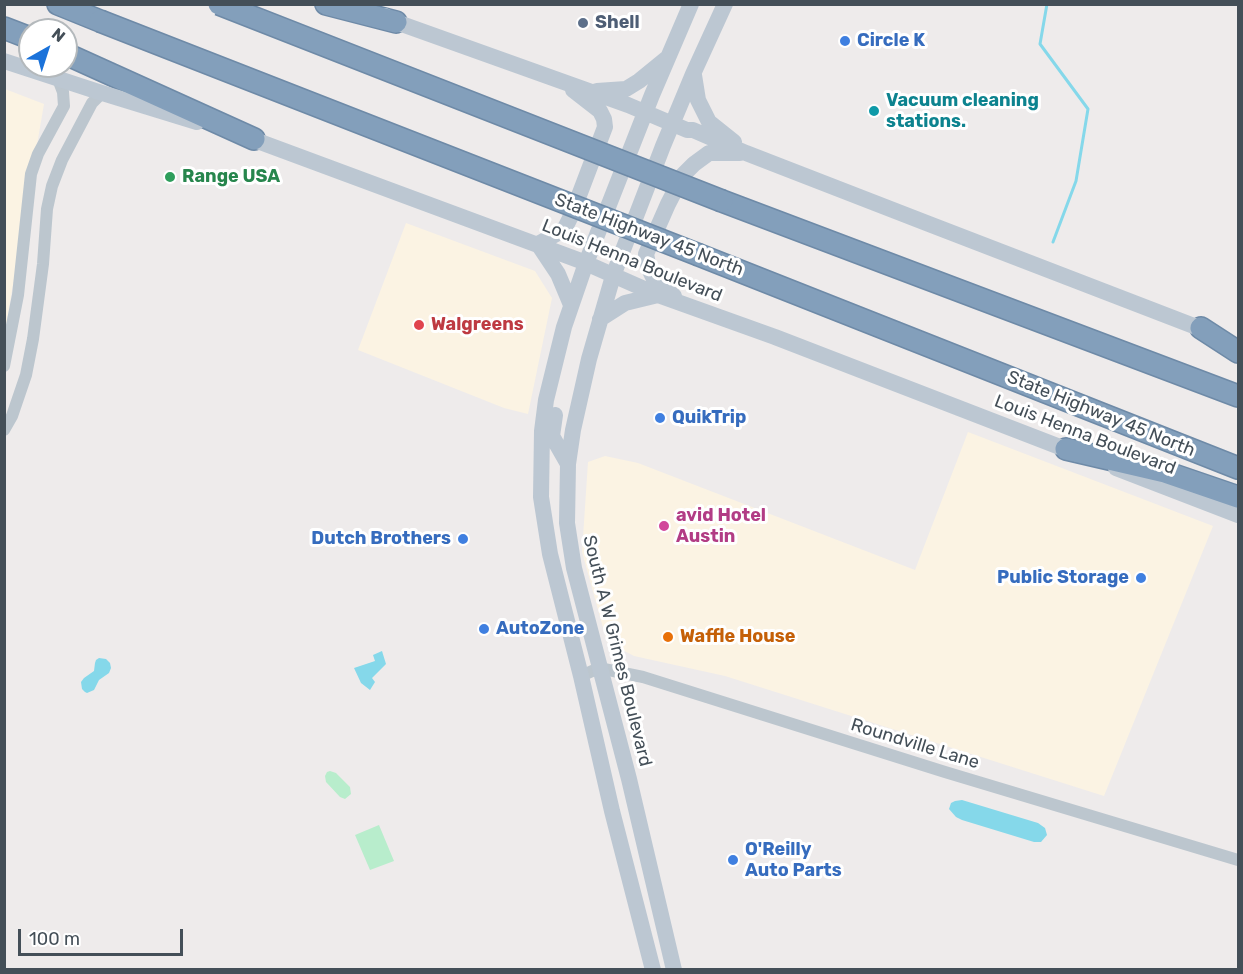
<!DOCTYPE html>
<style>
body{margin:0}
#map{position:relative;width:1243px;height:974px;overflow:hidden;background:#eeebeb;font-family:Rubik,sans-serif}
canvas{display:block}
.frame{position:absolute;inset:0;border:6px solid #444f58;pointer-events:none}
.north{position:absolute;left:18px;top:18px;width:60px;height:60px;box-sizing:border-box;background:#fff;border:2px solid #b4b9bc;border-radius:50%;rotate:39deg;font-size:16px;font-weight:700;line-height:24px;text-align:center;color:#444f58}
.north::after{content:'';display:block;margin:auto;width:21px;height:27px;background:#1a72da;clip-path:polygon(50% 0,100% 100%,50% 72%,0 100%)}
.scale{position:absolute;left:18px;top:929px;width:165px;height:27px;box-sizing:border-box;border:3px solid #444f58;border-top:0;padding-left:8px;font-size:18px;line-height:21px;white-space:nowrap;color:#444f58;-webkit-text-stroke:4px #fff;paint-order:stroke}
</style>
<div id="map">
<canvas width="1243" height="974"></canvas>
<div class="frame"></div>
<div class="north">N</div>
<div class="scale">100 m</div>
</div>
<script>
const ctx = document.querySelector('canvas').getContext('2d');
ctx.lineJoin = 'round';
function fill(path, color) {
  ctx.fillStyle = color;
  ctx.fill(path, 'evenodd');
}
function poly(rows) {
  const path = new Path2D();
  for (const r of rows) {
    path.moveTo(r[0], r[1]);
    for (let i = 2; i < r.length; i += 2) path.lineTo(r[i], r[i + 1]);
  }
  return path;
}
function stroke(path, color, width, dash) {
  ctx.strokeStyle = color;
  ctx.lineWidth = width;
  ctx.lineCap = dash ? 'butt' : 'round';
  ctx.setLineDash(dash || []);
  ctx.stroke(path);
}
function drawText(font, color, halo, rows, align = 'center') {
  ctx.font = font + ' Rubik,sans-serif';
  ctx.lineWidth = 6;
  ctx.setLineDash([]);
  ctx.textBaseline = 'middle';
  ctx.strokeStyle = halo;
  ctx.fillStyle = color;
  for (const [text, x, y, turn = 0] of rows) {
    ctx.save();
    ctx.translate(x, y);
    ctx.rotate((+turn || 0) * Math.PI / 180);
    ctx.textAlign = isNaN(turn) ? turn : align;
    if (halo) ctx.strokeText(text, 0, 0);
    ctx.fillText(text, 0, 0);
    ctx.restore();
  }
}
fill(poly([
 [5,89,44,104,5,331],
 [406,223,535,271,552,298,528,414,504,408,358,350],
 [968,432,1213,526,1104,796,725,676,634,656,607,642,582,552,588,462,605,456,638,463,915,570]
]), '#fbf3e3');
fill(poly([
 [330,771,336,773,350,787,351,794,345,799,340,797,326,782,325,776,327,772],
 [379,825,394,861,370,870,355,835]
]), '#b8edcc');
fill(poly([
 [382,651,386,664,372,678,375,682,370,690,361,683,354,668,375,661,373,655],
 [99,658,106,659,110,663,111,668,109,673,99,680,94,690,87,693,85,692,82,689,81,682,84,678,94,671,95,663,96,660],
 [962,800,1038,823,1045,828,1047,835,1041,842,1034,842,962,820,956,817,949,809,951,803,955,801]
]), '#85d8ea');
stroke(poly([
 [1047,4,1040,44,1088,109,1076,181,1053,242]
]), '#85d8ea', 3);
const motorway = poly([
 [58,4,100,21],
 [326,4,396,22],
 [4,28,30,38],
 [66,54,254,139],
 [722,201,1238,396],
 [699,255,1238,468],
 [1201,328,1238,352],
 [1066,449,1165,472,1238,497]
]);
stroke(motorway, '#6e8aa7', 24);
stroke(poly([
 [4,366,18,295,31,174,38,154,64,106,63,92,58,79],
 [4,430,12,416,26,375,33,339,43,264,47,209,52,186,62,160,92,103,102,93],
 [581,676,599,668,643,677,945,772,1238,860]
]), '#bcc6ce', 12);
stroke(poly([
 [385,16,396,22,628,105,687,130,693,130,746,153,929,224,1212,333],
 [4,61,102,93,197,122],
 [694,75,698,100,709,122,734,142],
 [597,91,626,89,639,81,666,59],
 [244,136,581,261,658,295,775,337,1078,454],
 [538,244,558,233,565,228,572,214,605,127,604,119,600,111,573,90],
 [538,244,558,274,571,305],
 [674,296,655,281,649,269,646,254,668,204,683,175,694,164,709,153,740,153],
 [600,319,625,303,658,295],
 [555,415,552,436,568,464],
 [1116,468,1238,515],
 [653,970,612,811,581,676,550,554,541,497,542,431,546,400,564,327,586,263,652,95,691,4],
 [674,970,629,779,574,568,567,523,568,464,573,430,589,359,613,276,663,146,693,74,725,4]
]), '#bcc7d2', 16);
stroke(motorway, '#839fbb', 21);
const motorwayBridge = poly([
 [219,4,722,201],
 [100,21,699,255]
]);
stroke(motorwayBridge, '#6e8aa7', 24, []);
stroke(motorwayBridge, '#839fbb', 21);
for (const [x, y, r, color] of [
 [583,23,6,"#5c6f8a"],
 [845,41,6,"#3f7fe0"],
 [874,111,6,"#0f9aa8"],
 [170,177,6,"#2e9e5b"],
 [419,325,6,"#e0444e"],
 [660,418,6,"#3f7fe0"],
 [664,526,6,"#d1479c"],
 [463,539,6,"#3f7fe0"],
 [1141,578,6,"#3f7fe0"],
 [484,629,6,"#3f7fe0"],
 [668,637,6,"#e8710a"],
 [733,860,6,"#3f7fe0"]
]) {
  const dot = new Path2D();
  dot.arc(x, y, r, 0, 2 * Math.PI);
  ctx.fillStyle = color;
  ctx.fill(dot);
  stroke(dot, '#fff', 2);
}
drawText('bold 18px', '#4e5e75', '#fff', [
 ["Shell",595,23]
], 'left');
drawText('bold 18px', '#366cbe', '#fff', [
 ["Circle K",857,41],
 ["QuikTrip",672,418],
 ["Dutch Brothers",451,539,"right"],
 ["Public Storage",1129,578,"right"],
 ["AutoZone",496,629],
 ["O'Reilly",745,850],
 ["Auto Parts",745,871]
], 'left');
drawText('bold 18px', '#0d838f', '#fff', [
 ["Vacuum cleaning",886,101],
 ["stations.",886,122]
], 'left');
drawText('bold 18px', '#27864d', '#fff', [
 ["Range USA",182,177]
], 'left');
drawText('18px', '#444f58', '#fff', [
 ["State Highway 45 North",649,235,21],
 ["Louis Henna Boulevard",632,261,22],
 ["State Highway 45 North",1101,414,22],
 ["Louis Henna Boulevard",1085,435,21],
 ["South A W Grimes Boulevard",617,651,76],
 ["Roundville Lane",915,744,17]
]);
drawText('bold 18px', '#be3a42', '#fff', [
 ["Walgreens",431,325]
], 'left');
drawText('bold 18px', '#b23c85', '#fff', [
 ["avid Hotel",676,516],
 ["Austin",676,537]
], 'left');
drawText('bold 18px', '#c56008', '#fff', [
 ["Waffle House",680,637]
], 'left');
</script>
